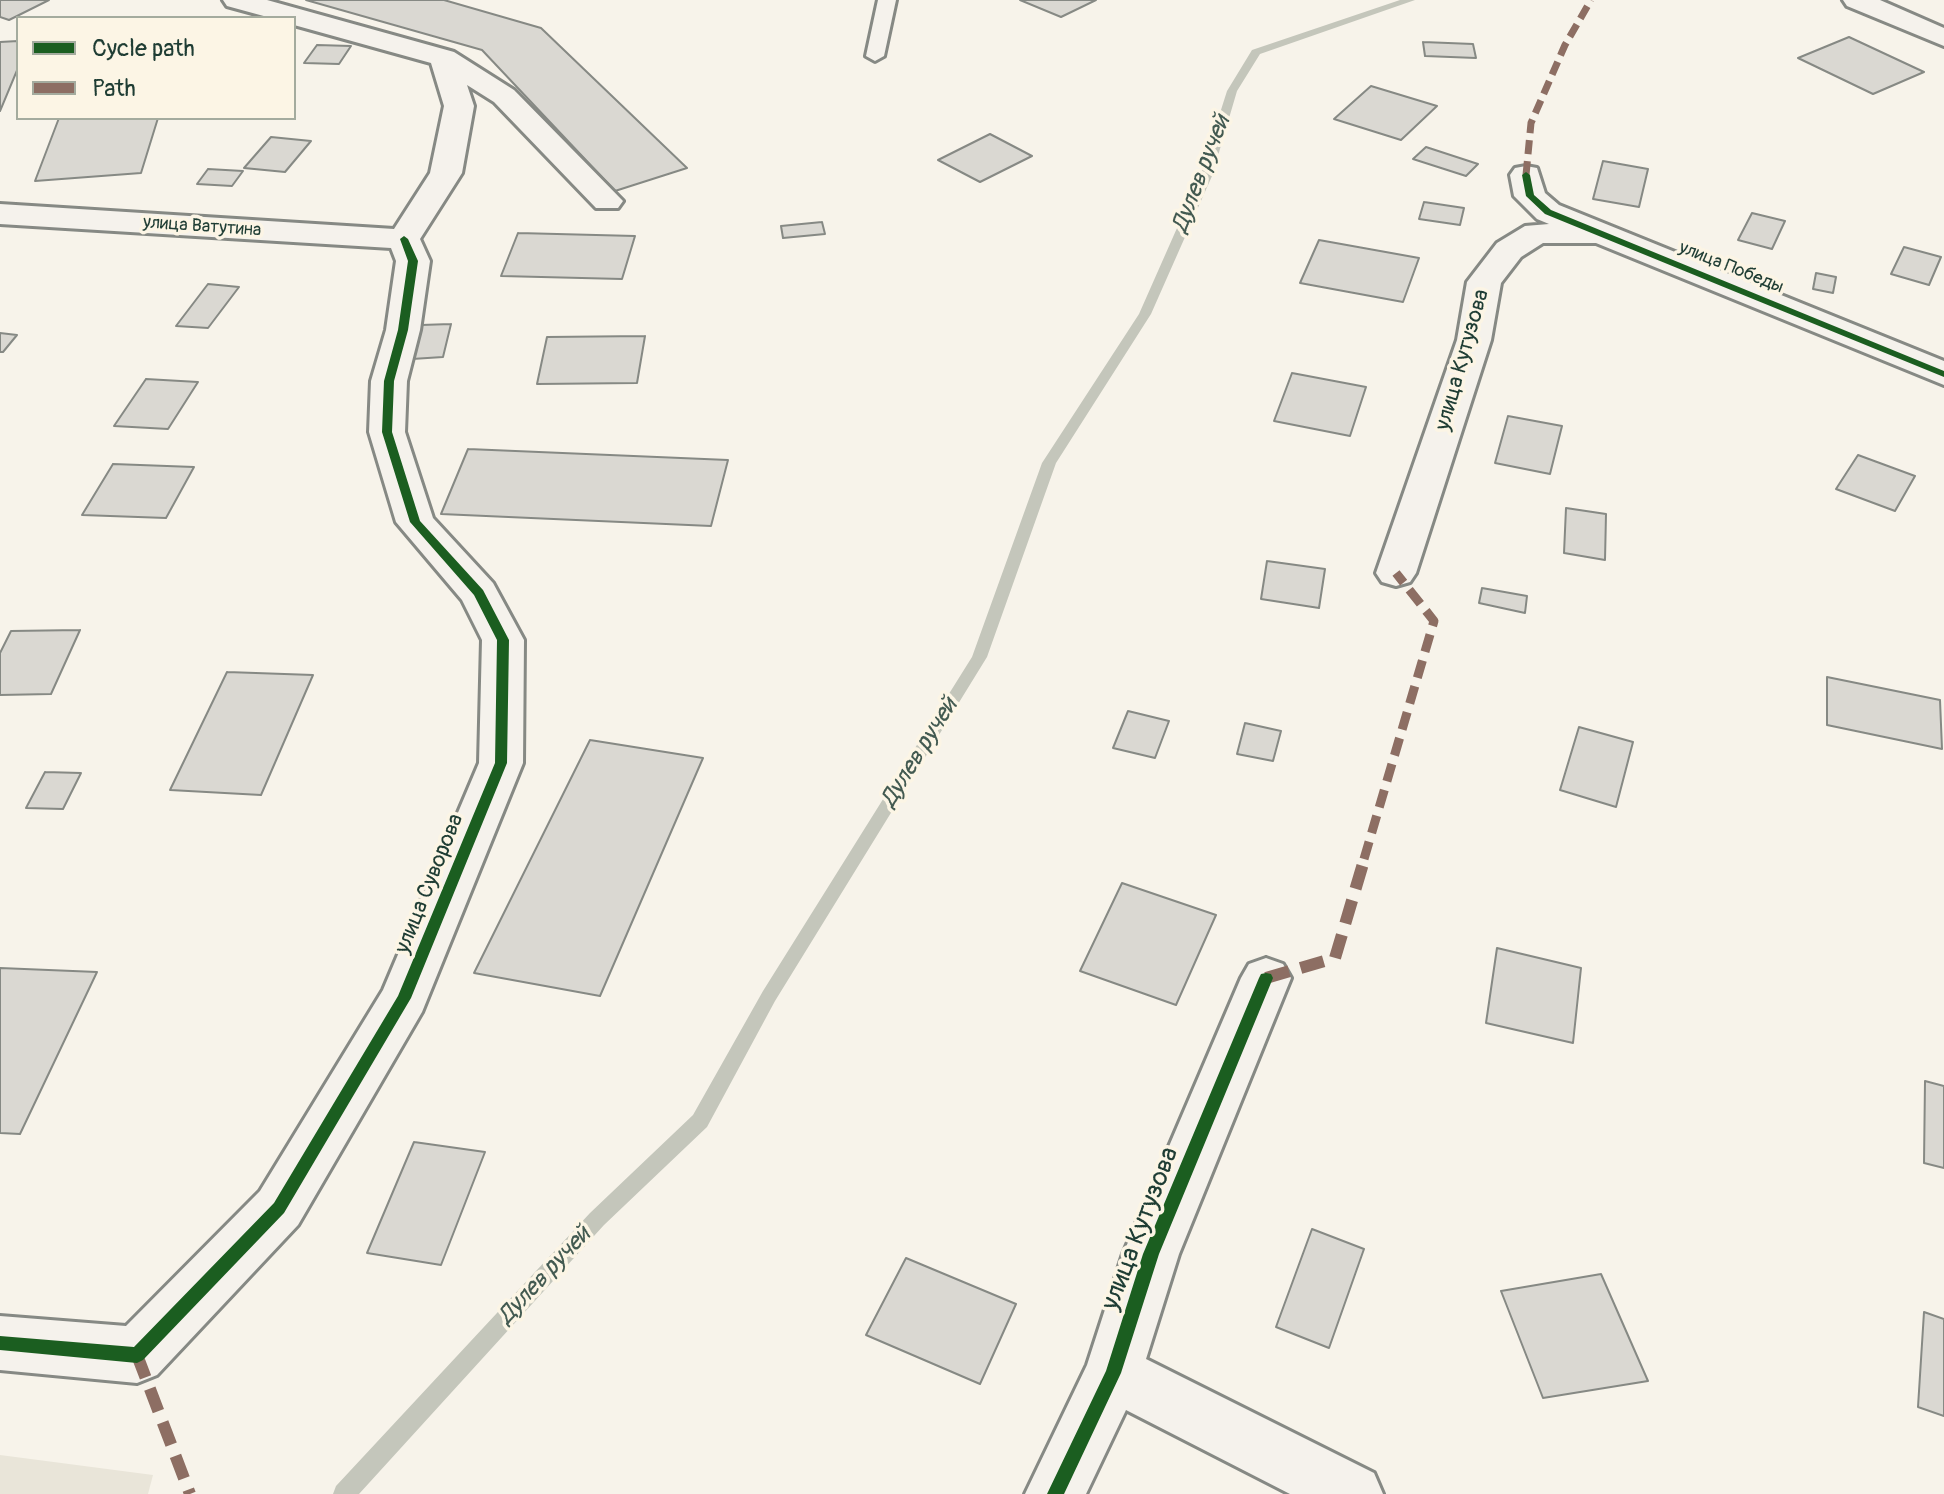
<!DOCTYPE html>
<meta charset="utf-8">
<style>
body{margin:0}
#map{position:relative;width:1944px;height:1494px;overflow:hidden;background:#f7f3ea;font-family:Pangolin,sans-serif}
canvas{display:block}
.legend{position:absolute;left:16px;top:16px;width:280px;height:104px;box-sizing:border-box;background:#fcf5e5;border:2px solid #a4ab9e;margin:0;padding:10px 14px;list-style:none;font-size:24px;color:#1f3d34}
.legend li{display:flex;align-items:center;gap:16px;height:40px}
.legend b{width:40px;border:2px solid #a4ab9e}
</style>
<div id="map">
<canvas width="1944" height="1494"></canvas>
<ul class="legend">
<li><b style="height:10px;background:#1b5e20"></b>Cycle path</li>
<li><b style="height:10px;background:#8d6e63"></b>Path</li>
</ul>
</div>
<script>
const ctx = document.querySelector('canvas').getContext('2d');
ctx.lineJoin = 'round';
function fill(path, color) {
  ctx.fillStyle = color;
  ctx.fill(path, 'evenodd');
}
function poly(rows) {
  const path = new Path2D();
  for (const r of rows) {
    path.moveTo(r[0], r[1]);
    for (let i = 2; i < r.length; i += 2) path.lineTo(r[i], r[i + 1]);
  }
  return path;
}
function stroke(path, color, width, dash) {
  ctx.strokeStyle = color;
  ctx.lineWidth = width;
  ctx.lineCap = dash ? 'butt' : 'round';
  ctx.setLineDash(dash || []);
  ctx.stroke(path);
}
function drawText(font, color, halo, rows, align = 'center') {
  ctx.font = font + ' Pangolin,sans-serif';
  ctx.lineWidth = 7;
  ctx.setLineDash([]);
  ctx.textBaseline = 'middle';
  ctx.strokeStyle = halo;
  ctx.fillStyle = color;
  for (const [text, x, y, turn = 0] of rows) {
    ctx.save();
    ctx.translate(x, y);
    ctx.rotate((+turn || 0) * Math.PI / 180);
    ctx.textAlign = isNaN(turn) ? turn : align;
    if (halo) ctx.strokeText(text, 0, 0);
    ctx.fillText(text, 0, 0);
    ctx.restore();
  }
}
fill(poly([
 [0,1455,153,1475,148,1494,0,1494]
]), '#e9e5d9');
fill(poly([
 [1400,0,1415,0,1260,54,1237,91,1212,176,1151,314,1056,463,987,657,775,1001,707,1127,604,1225,359,1494,333,1494,336,1486,590,1213,693,1115,763,991,972,657,1042,463,1139,314,1200,176,1227,91,1252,50,1400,0]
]), '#c4c6bb');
const building = poly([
 [0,0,49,0,9,20,0,17,0,0],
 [306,0,444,0,541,28,687,168,615,191,482,50,306,0],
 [1020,0,1096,0,1061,17,1020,0],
 [1849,37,1924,72,1873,94,1798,58,1849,37],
 [18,41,18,68,0,111,0,42,18,41],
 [1423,42,1473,44,1476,58,1425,56,1423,42],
 [317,45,351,46,339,64,304,63,317,45],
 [1371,86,1437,106,1401,140,1334,119,1371,86],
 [59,118,158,118,141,173,35,181,59,118],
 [990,134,1032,156,980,182,938,160,990,134],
 [271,137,311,141,285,172,244,168,271,137],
 [1426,147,1478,164,1466,176,1413,159,1426,147],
 [1603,161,1648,169,1639,207,1593,199,1603,161],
 [208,169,243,171,232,186,197,184,208,169],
 [1424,202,1464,208,1460,225,1419,219,1424,202],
 [1752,213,1785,221,1772,249,1738,240,1752,213],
 [822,222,825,234,783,238,781,226,822,222],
 [518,233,635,236,622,279,501,276,518,233],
 [1319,240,1419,258,1403,302,1300,283,1319,240],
 [1904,247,1941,257,1929,285,1891,274,1904,247],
 [1816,273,1836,277,1833,293,1813,289,1816,273],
 [208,284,239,287,208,328,176,326,208,284],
 [451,324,443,357,412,359,421,325,451,324],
 [0,333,17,335,3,352,0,352,0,333],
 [645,336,637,383,537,384,547,337,645,336],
 [1292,373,1366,387,1350,436,1274,421,1292,373],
 [146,379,198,382,168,429,114,426,146,379],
 [1508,416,1562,426,1550,474,1495,463,1508,416],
 [468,449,728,460,711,526,441,514,468,449],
 [1858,455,1915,476,1895,511,1836,489,1858,455],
 [113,464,194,467,166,518,82,515,113,464],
 [1566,508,1606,514,1605,560,1564,553,1566,508],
 [1267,561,1325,569,1319,608,1261,599,1267,561],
 [1482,588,1527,596,1525,613,1479,603,1482,588],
 [80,630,51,694,0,695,0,653,11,631,80,630],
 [227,672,313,675,261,795,170,790,227,672],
 [1827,677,1940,700,1942,749,1827,725,1827,677],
 [1128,711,1169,721,1155,758,1113,748,1128,711],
 [1245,723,1281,731,1273,761,1237,754,1245,723],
 [1579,727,1633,742,1616,807,1560,790,1579,727],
 [590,740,703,758,600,996,474,973,590,740],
 [45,772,81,773,63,809,26,808,45,772],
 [1122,883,1216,915,1176,1005,1080,971,1122,883],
 [1497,948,1581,968,1573,1043,1486,1023,1497,948],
 [0,968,97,972,20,1134,0,1133,0,968],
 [1925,1081,1944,1086,1944,1168,1924,1163,1925,1081],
 [414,1142,485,1152,441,1265,367,1253,414,1142],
 [1312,1229,1364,1249,1329,1348,1276,1327,1312,1229],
 [906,1258,1016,1304,980,1384,866,1335,906,1258],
 [1601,1274,1648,1381,1543,1398,1501,1291,1601,1274],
 [1924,1312,1944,1319,1944,1416,1918,1407,1924,1312]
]);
fill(building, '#dad8d2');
stroke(building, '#868984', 2);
const lane = poly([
 [878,0,896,0,884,56,875,61,866,56,878,0]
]);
const street = poly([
 [223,0,267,0,454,52,514,90,623,201,618,208,596,208,494,102,467,85,474,106,462,173,420,239,430,261,420,330,407,381,405,432,433,518,493,583,524,640,523,763,422,1012,298,1225,157,1375,137,1383,0,1370,0,1316,126,1326,260,1191,383,990,479,763,482,640,462,600,396,522,369,432,371,381,386,330,396,261,391,248,0,224,0,204,394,229,430,173,444,106,431,63,294,25,294,18,271,18,227,6,223,0],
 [1843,0,1880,0,1944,28,1944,46,1847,6,1843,0],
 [1526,166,1537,168,1545,193,1559,205,1944,361,1944,385,1596,243,1543,243,1521,257,1501,283,1491,340,1416,573,1410,582,1396,586,1382,582,1376,573,1457,340,1467,282,1497,243,1525,226,1549,224,1537,219,1514,196,1510,175,1515,168,1526,166],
 [1266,958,1283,964,1291,978,1179,1254,1146,1359,1374,1473,1383,1494,1290,1494,1126,1410,1086,1494,1025,1494,1087,1365,1123,1254,1241,978,1249,964,1266,958]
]);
stroke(lane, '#868984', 6);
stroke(street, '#868984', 6);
fill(lane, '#f5f2ec');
fill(street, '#f5f2ec');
stroke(poly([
 [1526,175,1531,123,1565,45,1591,0]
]), '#8d6e63', 7, [14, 7]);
stroke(poly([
 [1364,859,1434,621,1396,573]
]), '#8d6e63', 9, [18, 9]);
stroke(poly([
 [1266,978,1335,958,1365,857],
 [137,1355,190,1494]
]), '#8d6e63', 12, [24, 12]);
fill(poly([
 [1526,172,1530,175,1534,195,1551,210,1944,371,1944,377,1545,214,1526,196,1522,175,1526,172],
 [404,236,408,239,418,261,408,330,394,381,392,432,420,521,483,590,509,640,507,763,411,998,284,1213,143,1360,137,1363,0,1350,0,1336,134,1347,274,1203,398,996,495,763,497,640,474,595,410,522,382,432,384,381,398,330,408,261,400,239,404,236],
 [1266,973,1271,974,1273,978,1159,1254,1121,1373,1064,1494,1047,1494,1106,1371,1143,1254,1259,978,1261,974,1266,973]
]), '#1b5e20');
drawText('18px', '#1f3d34', '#fcf5e5', [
 ["улица Ватутина",202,227,4],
 ["улица Победы",1731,268,22]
]);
drawText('22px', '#1f3d34', '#fcf5e5', [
 ["улица Кутузова",1463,360,-74],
 ["улица Суворова",430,884,-68]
]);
drawText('italic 24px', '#435a51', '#fcf5e5', [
 ["Дулев ручей",1202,174,-69],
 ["Дулев ручей",920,753,-58],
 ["Дулев ручей",545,1276,-47]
]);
drawText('26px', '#1f3d34', '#fcf5e5', [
 ["улица Кутузова",1141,1229,-69]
]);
</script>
